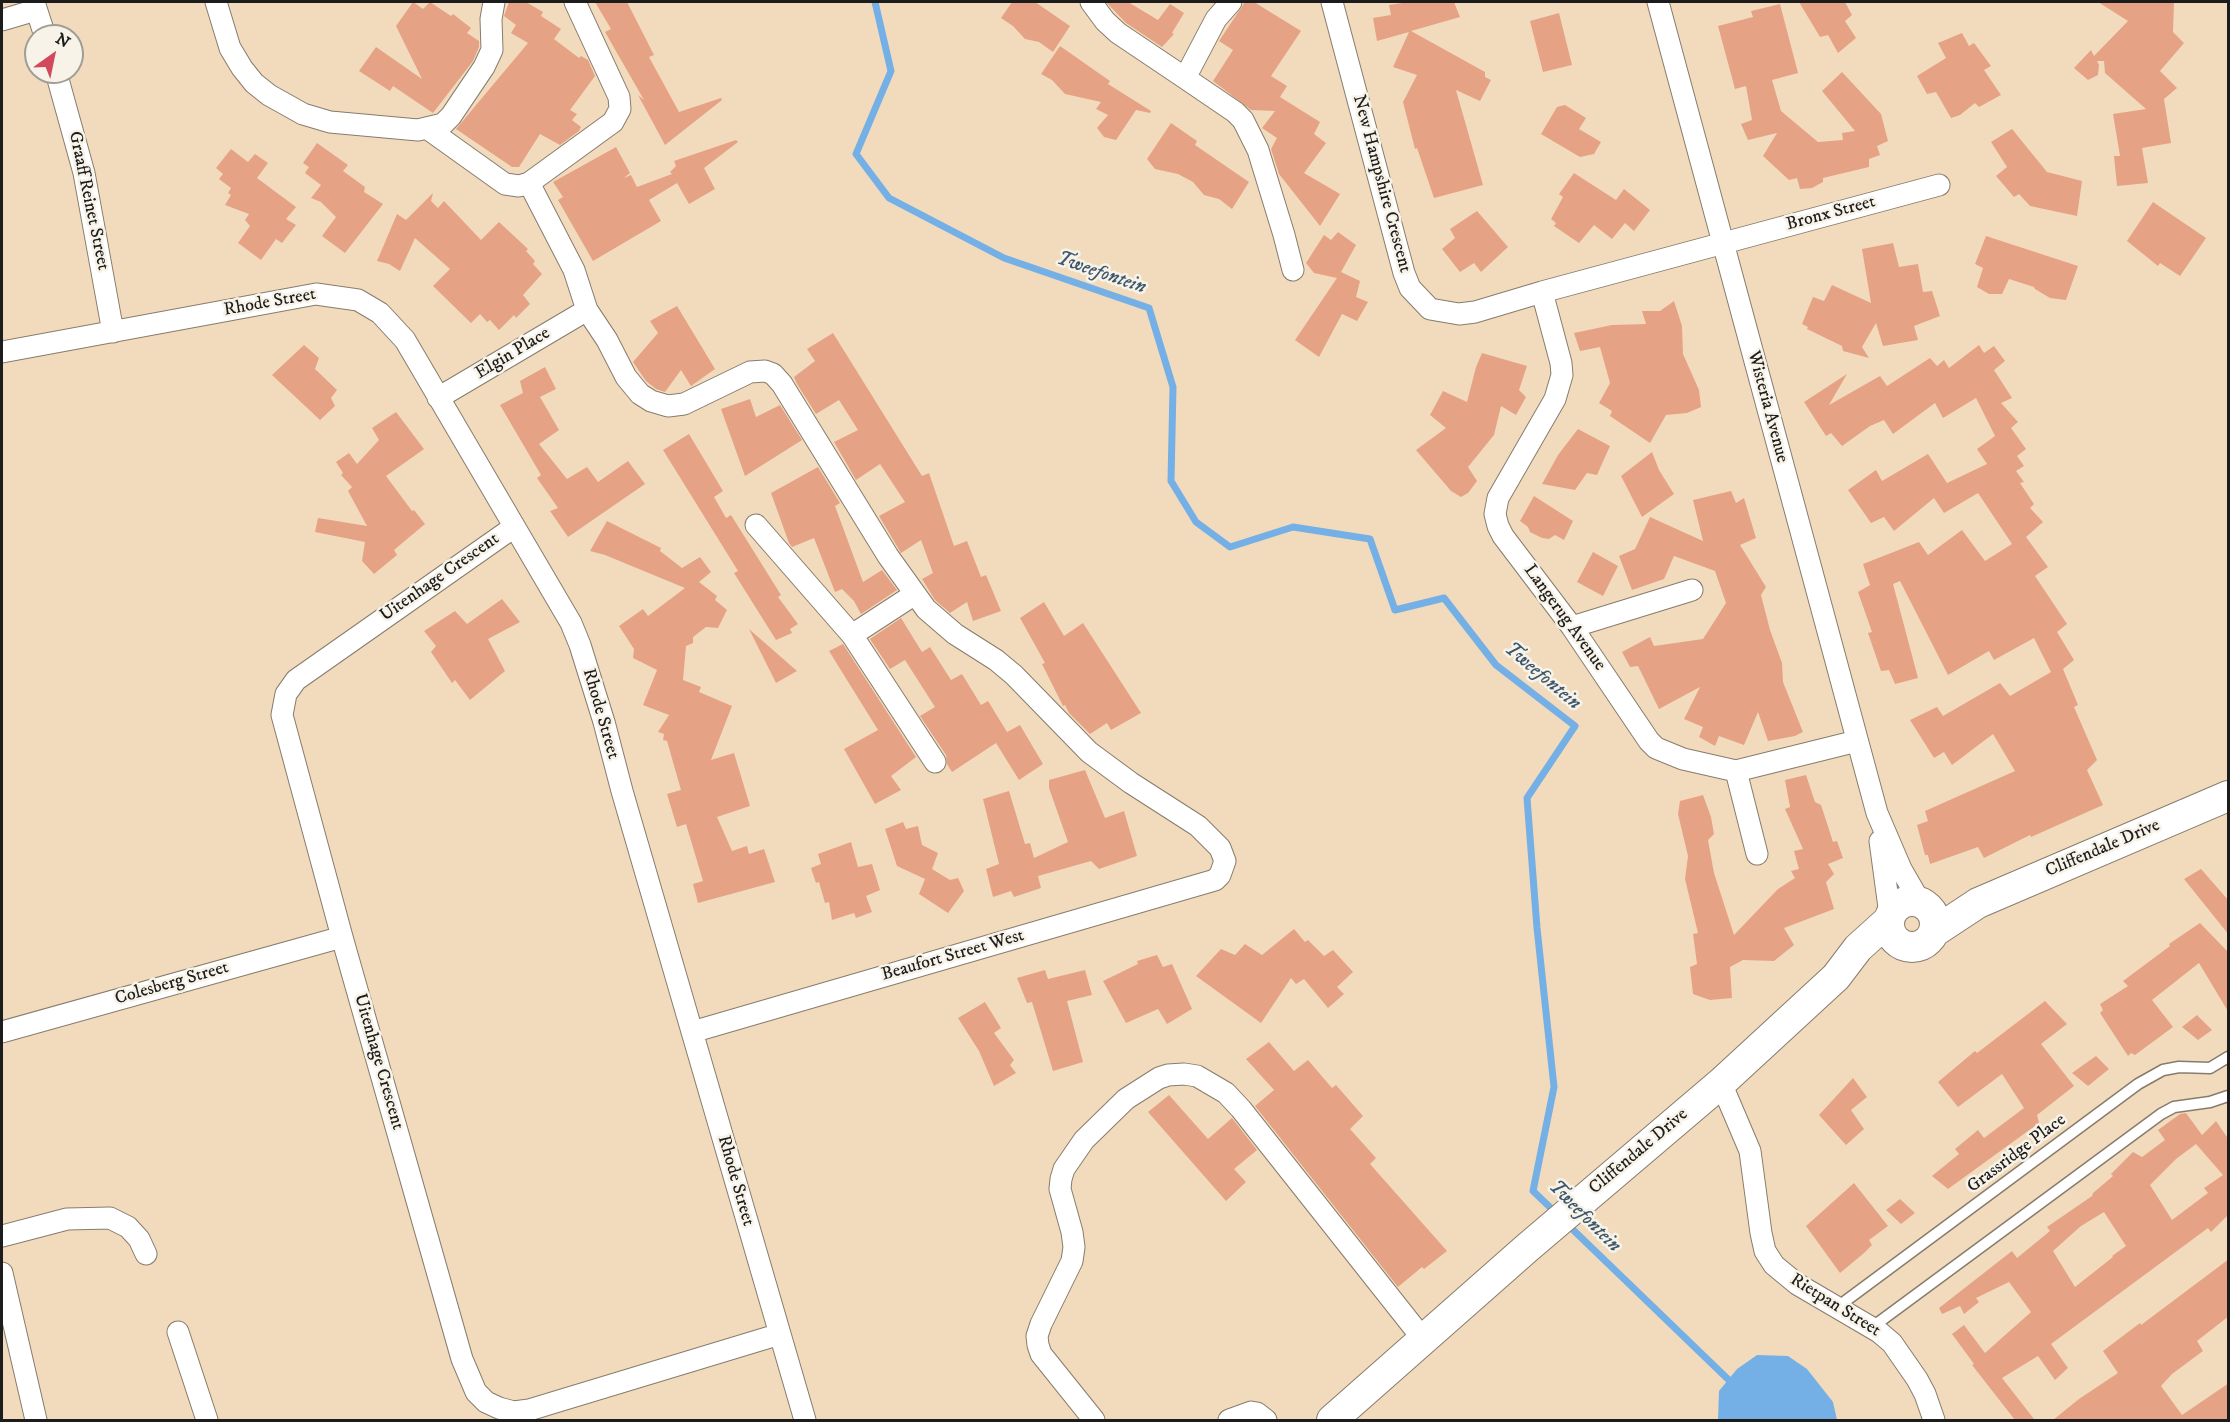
<!DOCTYPE html>
<style>
body{margin:0}
#map{position:relative;width:2230px;height:1422px;overflow:hidden;background:#f2dbbd;font-family:"IM FELL DW Pica",serif}
canvas{display:block}
.frame{position:absolute;inset:0;border:3px solid #1c1c1c;pointer-events:none}
.north{position:absolute;left:24px;top:24px;width:60px;height:60px;box-sizing:border-box;background:#f7f3e8;border:2px solid #9f9d96;border-radius:50%;rotate:33deg;font-size:16px;font-weight:700;line-height:24px;text-align:center;color:#1c1c1c}
.north::after{content:'';display:block;margin:auto;width:21px;height:27px;background:#d1495b;clip-path:polygon(50% 0,100% 100%,50% 72%,0 100%)}
</style>
<div id="map">
<canvas width="2230" height="1422"></canvas>
<div class="frame"></div>
<div class="north">N</div>
</div>
<script>
const ctx = document.querySelector('canvas').getContext('2d');
ctx.lineJoin = 'round';
function fill(path, color) {
  ctx.fillStyle = color;
  ctx.fill(path, 'evenodd');
}
function poly(rows) {
  const path = new Path2D();
  for (const r of rows) {
    if (r.length === 3) {
      path.moveTo(r[0] + r[2], r[1]);
      path.arc(r[0], r[1], r[2], 0, 2 * Math.PI);
      continue;
    }
    path.moveTo(r[0], r[1]);
    for (let i = 2; i < r.length; i += 2) path.lineTo(r[i], r[i + 1]);
  }
  return path;
}
function stroke(path, color, width, dash) {
  ctx.strokeStyle = color;
  ctx.lineWidth = width;
  ctx.lineCap = dash ? 'butt' : 'round';
  ctx.setLineDash(dash || []);
  ctx.stroke(path);
}
function drawText(font, color, halo, rows, align = 'center') {
  ctx.font = font + ' "IM FELL DW Pica",serif';
  ctx.lineWidth = 5;
  ctx.setLineDash([]);
  ctx.textBaseline = 'middle';
  ctx.strokeStyle = halo;
  ctx.fillStyle = color;
  for (const [text, x, y, turn = 0] of rows) {
    ctx.save();
    ctx.translate(x, y);
    ctx.rotate((+turn || 0) * Math.PI / 180);
    ctx.textAlign = isNaN(turn) ? turn : align;
    if (halo) ctx.strokeText(text, 0, 0);
    ctx.fillText(text, 0, 0);
    ctx.restore();
  }
}
fill(poly([
 [1757,1355,1788,1356,1807,1369,1833,1402,1837,1420,1718,1420,1719,1391,1737,1369]
]), '#74b0e6');
stroke(poly([
 [875,2,891,71,856,154,889,198,1004,258,1149,308,1173,387,1171,481,1196,522,1230,547,1293,527,1370,539,1395,610,1444,598,1496,665,1575,726,1527,798,1537,928,1554,1087,1533,1191,1556,1213],
 [1566,1223,1735,1386]
]), '#74b0e6', 7);
fill(poly([
 [413,2,423,9,430,2,451,16,453,14,471,28,467,33,479,41,479,47,473,61,433,113,393,86,390,91,359,71,376,47,422,79,396,26],
 [509,2,526,2,543,12,541,16,561,29,554,39,579,58,581,56,588,60,595,76,570,110,577,114,572,120,581,127,579,131,560,145,540,134,519,167,512,167,456,129,528,43,511,33,516,25,504,16],
 [595,2,627,2,654,55,649,57,679,112,721,98,722,100,665,145,638,95,644,100,605,32,611,29],
 [1012,2,1035,2,1070,26,1053,52,1039,42,1025,39,1013,26,1001,18],
 [1106,2,1128,2,1158,20,1170,4,1184,13,1172,33,1174,34,1162,47,1126,23],
 [1245,2,1254,2,1301,31,1271,76,1287,86,1280,97,1320,122,1314,134,1326,143,1304,173,1340,194,1320,226,1279,174,1271,149,1277,138,1262,128,1275,111,1251,110,1213,81,1233,50,1219,41],
 [1409,2,1454,2,1460,17,1411,31,1485,72,1485,77,1491,80,1480,101,1456,90,1483,185,1434,198,1417,148,1415,149,1403,102,1417,75,1393,67,1409,32,1377,41,1373,18,1391,15,1389,5],
 [1799,2,1845,2,1852,15,1845,21,1856,38,1838,53,1828,35,1820,37],
 [2098,2,2174,2,2173,32,2184,43,2160,71,2177,88,2164,99,2171,143,2142,148,2148,183,2117,186,2114,156,2120,156,2113,114,2146,109,2105,73,2104,61,2097,61,2099,65,2098,75,2088,80,2074,68,2091,50,2094,56,2128,21],
 [1780,4,1798,73,1772,80,1781,111,1818,142,1843,140,1842,133,1855,131,1822,91,1842,72,1881,114,1888,141,1877,146,1880,155,1869,159,1869,167,1823,178,1823,182,1812,188,1800,189,1797,178,1789,180,1763,156,1777,133,1748,140,1741,124,1752,120,1746,86,1735,89,1718,26,1753,17,1751,11],
 [1559,13,1572,65,1543,72,1530,21],
 [1962,33,1969,46,1974,43,1991,66,1984,70,2001,95,1979,107,1975,103,1960,115,1951,118,1936,92,1927,94,1917,76,1946,58,1938,43],
 [1060,46,1110,81,1108,84,1151,111,1150,113,1136,110,1116,140,1104,137,1097,128,1108,115,1096,109,1101,102,1065,94,1052,80,1041,74],
 [1565,105,1586,118,1579,129,1601,142,1594,154,1580,157,1541,134,1557,107],
 [1171,123,1197,141,1195,145,1249,182,1232,209,1219,199,1204,195,1193,182,1178,174,1155,169,1147,159],
 [2012,129,2047,172,2082,181,2077,216,2030,206,2019,194,2014,197,1996,176,2007,167,1991,142],
 [736,140,738,142,704,168,715,189,689,204,677,183,649,200,661,221,593,261,558,200,563,197,553,182,616,147,630,173,624,178,631,175,637,187,672,174,670,172,676,166,674,161],
 [317,143,348,165,343,171,365,187,364,192,383,204,345,253,322,236,336,217,321,202,311,198,321,185,305,173,309,167,303,163],
 [231,149,248,162,255,154,268,163,257,178,296,207,286,219,296,225,282,243,276,239,261,260,238,243,250,226,245,220,249,214,225,205,231,195,228,193,231,188,219,179,223,174,216,168],
 [1574,173,1616,200,1624,189,1650,210,1634,231,1625,223,1612,239,1594,225,1579,243,1554,226,1556,223,1551,219,1563,197,1559,194],
 [433,193,431,201,438,208,444,201,481,240,499,222,528,249,526,251,535,261,533,264,542,274,523,295,530,304,516,318,514,315,499,330,490,320,487,322,480,314,471,323,433,286,450,269,415,238,400,271,389,264,377,261,397,214,406,220],
 [2153,202,2206,238,2180,276,2160,263,2158,266,2127,241],
 [1477,211,1508,247,1481,272,1474,263,1460,272,1442,249,1455,238,1450,229],
 [1338,232,1356,245,1341,272,1360,281,1356,297,1368,302,1357,321,1342,314,1319,357,1295,340,1337,278,1314,273,1306,263,1324,235,1331,240],
 [1986,236,2078,266,2066,300,2050,298,2035,289,2034,287,2009,279,2002,294,1989,294,1977,287,1983,268,1975,264],
 [1893,243,1899,267,1918,264,1923,292,1932,291,1940,316,1914,326,1918,340,1883,346,1876,323,1862,347,1869,358,1843,351,1842,346,1807,329,1808,327,1802,324,1813,297,1824,301,1832,285,1871,303,1862,249],
 [1674,301,1682,326,1683,354,1699,390,1701,407,1687,413,1666,415,1650,443,1610,416,1612,411,1599,403,1610,383,1600,347,1580,351,1574,333,1612,325,1646,324,1642,311,1660,311],
 [677,306,715,369,691,386,681,370,665,392,656,389,646,381,633,362,658,333,650,321],
 [833,333,922,476,929,473,954,546,967,541,981,577,986,575,1001,611,973,621,967,602,950,613,935,600,922,579,933,573,921,540,901,553,879,516,905,502,880,464,856,480,834,442,858,430,839,400,816,414,797,384,794,377,815,361,807,349],
 [304,345,319,358,315,369,337,390,331,398,335,406,320,420,272,375],
 [1979,345,1984,353,1994,346,2005,361,1994,370,2012,398,2001,403,2018,422,2011,428,2026,449,2017,456,2024,466,2016,471,2024,482,2020,483,2034,504,2030,508,2043,522,2026,537,2048,567,2035,576,2067,624,2057,632,2074,660,2063,669,2078,705,2074,707,2097,760,2087,770,2103,805,2031,837,2030,835,1984,858,1978,847,1930,864,1928,855,1925,855,1917,825,1928,821,1925,811,2015,771,1993,734,1952,765,1944,752,1934,758,1910,720,1937,707,1943,716,2000,683,2010,696,2051,672,2034,638,1994,660,1989,651,1948,675,1900,581,1893,584,1918,678,1895,684,1889,670,1881,671,1868,633,1872,632,1858,592,1870,585,1863,564,1919,542,1928,555,1962,530,1985,561,2012,544,1978,493,1944,513,1934,498,1894,531,1884,517,1871,523,1848,490,1876,470,1882,481,1928,454,1947,483,1987,464,1977,449,1995,436,1976,398,1943,418,1935,403,1893,434,1884,420,1870,426,1842,446,1831,433,1826,436,1804,402,1847,374,1829,405,1880,376,1887,386,1930,358,1937,366,1944,360,1949,368],
 [1482,353,1527,366,1519,390,1526,397,1516,415,1501,406,1494,435,1468,467,1477,481,1468,493,1461,497,1451,491,1416,450,1446,428,1430,415,1443,391,1467,402,1476,367],
 [545,367,556,389,540,397,559,430,539,444,567,479,587,467,598,482,628,461,645,484,568,537,550,511,558,508,537,478,541,475,500,405,523,393,520,381],
 [750,399,756,417,780,405,802,440,745,476,721,409],
 [396,412,424,449,386,476,412,511,414,510,425,524,394,550,397,555,374,574,362,561,365,542,315,532,318,518,367,526,348,491,352,487,341,475,343,473,336,462,349,453,357,464,379,440,372,428],
 [1578,429,1610,446,1597,475,1587,473,1575,490,1542,484,1558,455],
 [689,434,723,491,714,497,726,518,731,515,781,595,778,597,798,624,790,629,792,633,776,640,734,573,738,571,663,450],
 [1652,452,1659,470,1674,494,1642,517,1621,476],
 [818,467,840,503,835,506,863,582,882,570,897,590,861,614,854,601,842,589,835,592,814,538,792,547,789,543,771,493],
 [1731,491,1736,503,1744,498,1756,538,1740,545,1766,587,1761,595,1770,630,1782,663,1783,682,1803,732,1795,736,1768,741,1758,712,1744,745,1719,736,1715,746,1699,737,1703,727,1684,719,1700,687,1659,709,1638,666,1630,667,1622,652,1650,637,1654,646,1703,639,1726,603,1715,571,1674,556,1664,579,1632,590,1619,556,1635,549,1650,517,1703,541,1693,500],
 [1534,496,1573,521,1564,540,1555,535,1549,539,1542,538,1530,532,1528,527,1520,521],
 [607,521,661,548,660,551,682,568,700,557,711,572,699,582,717,596,715,600,727,610,718,628,706,627,693,637,693,643,686,646,683,680,701,687,699,692,732,706,711,760,734,753,750,806,717,817,732,851,747,846,749,854,764,849,775,882,698,903,693,884,703,881,686,824,677,827,667,794,681,790,667,741,663,740,664,734,658,732,669,715,643,705,657,670,633,658,634,649,619,626,643,609,648,616,685,588,605,555,590,551],
 [1593,552,1618,566,1603,596,1577,582],
 [502,599,520,622,488,639,505,671,470,700,455,680,452,683,431,652,436,646,424,631,455,611,467,624],
 [1044,602,1064,636,1083,623,1141,713,1111,730,1107,723,1090,734,1069,713,1065,705,1063,706,1042,664,1045,663,1020,618],
 [901,618,922,652,930,647,951,680,962,674,981,705,988,701,1007,732,1020,725,1043,764,1019,780,996,743,952,772,947,764,946,755,920,716,935,707,905,660,890,669,870,639],
 [749,629,797,671,776,683],
 [843,644,916,757,891,776,901,790,875,804,844,749,878,730,829,651],
 [1085,770,1105,818,1124,811,1137,856,1099,869,1091,861,1038,876,1041,888,1014,897,1011,891,993,897,986,869,999,864,983,799,1009,791,1025,844,1030,843,1034,858,1068,842,1049,788,1049,780],
 [1806,775,1815,802,1821,805,1833,842,1837,841,1843,858,1828,864,1834,874,1826,882,1834,909,1784,928,1794,945,1774,961,1743,960,1730,967,1732,998,1710,1000,1693,994,1690,967,1697,964,1693,934,1698,933,1685,879,1688,856,1678,814,1680,801,1703,795,1711,817,1714,834,1708,840,1714,873,1734,935,1778,889,1795,878,1791,871,1799,869,1794,851,1803,849,1785,809,1790,807,1785,780],
 [903,822,906,829,918,826,922,845,938,853,932,869,950,880,958,878,964,891,948,913,919,894,925,879,897,866,885,829],
 [851,842,858,867,872,864,880,890,866,896,872,912,856,918,854,913,832,920,829,902,825,903,819,882,816,883,811,868,821,864,818,854],
 [2201,869,2229,901,2229,935,2184,879],
 [2200,923,2229,953,2229,1013,2199,963,2152,1000,2173,1027,2135,1055,2131,1053,2128,1056,2100,1013,2103,1010,2100,1004,2128,986,2123,981,2170,946,2169,944],
 [1294,929,1305,942,1308,940,1324,956,1333,950,1353,972,1337,987,1344,994,1328,1008,1304,979,1296,984,1291,978,1261,1023,1196,976,1221,949,1235,955,1245,944,1262,955],
 [1157,955,1163,967,1172,964,1192,1009,1167,1024,1158,1009,1126,1023,1103,981,1138,964,1137,961],
 [1045,970,1048,979,1085,970,1092,995,1067,1001,1083,1062,1053,1071,1032,1002,1027,1003,1017,978],
 [2045,1001,2067,1024,2041,1044,2074,1086,2037,1115,2039,1123,1948,1189,1932,1176,1959,1154,1955,1149,1978,1130,1984,1138,2024,1108,2002,1074,1958,1107,1938,1082,1975,1051,1977,1053],
 [985,1002,1001,1028,994,1033,1014,1060,1010,1065,1016,1073,994,1086,979,1051,958,1018],
 [2197,1015,2212,1030,2198,1040,2182,1027],
 [1269,1042,1294,1071,1308,1060,1332,1088,1336,1085,1363,1116,1350,1129,1376,1158,1370,1164,1447,1251,1424,1269,1422,1267,1398,1287,1255,1106,1274,1090,1246,1059],
 [2096,1056,2109,1069,2088,1086,2072,1073],
 [1853,1078,1867,1097,1851,1110,1864,1129,1846,1145,1819,1115],
 [1169,1095,1208,1139,1232,1118,1257,1150,1234,1169,1246,1182,1226,1201,1148,1112],
 [2186,1113,2202,1135,2216,1121,2229,1140,2229,1214,2211,1232,2208,1228,2051,1344,2068,1368,2055,1380,2038,1356,2002,1378,2034,1419,2015,1420,1972,1365,1974,1364,1952,1334,1964,1325,1985,1353,2031,1312,2009,1282,1976,1298,1979,1302,1964,1314,1960,1306,1942,1314,1939,1308,2012,1251,2017,1258,2050,1231,2047,1227,2092,1196,2093,1193,2113,1176,2111,1174,2133,1152,2142,1157,2165,1140,2158,1130,2180,1114],
 [2196,1144,2223,1175,2204,1188,2208,1193,2172,1220,2150,1185,2176,1159],
 [2104,1212,2126,1246,2112,1256,2113,1257,2075,1287,2053,1251,2081,1226],
 [1854,1183,1888,1226,1869,1240,1872,1245,1864,1253,1840,1273,1806,1226],
 [1900,1199,1915,1213,1901,1224,1886,1210],
 [2229,1259,2229,1316,2197,1341,2203,1351,2172,1374,2161,1386,2182,1415,2229,1383,2229,1420,2053,1420,2079,1399,2118,1373,2103,1351,2140,1323,2141,1325]
]), '#e6a284');
const lane = poly([
 [1836,1308,2138,1084,2163,1070,2179,1067,2210,1068,2228,1057],
 [1871,1328,2161,1114,2174,1107,2210,1102,2228,1096]
]);
const street = poly([
 [34,2,45,36],
 [216,2,230,48,242,68,254,83,269,95,303,114,330,122,418,130,443,124,451,116,484,67,492,50,491,19,494,2],
 [1091,2,1105,21,1118,33,1185,78],
 [1231,2,1216,19,1185,78,1235,112,1243,120,1258,150,1284,235,1293,270],
 [1332,2,1404,273,1410,288,1430,309,1459,314,1475,312,1542,292,1939,185],
 [1658,2,1877,813,1901,869,1920,902],
 [2,20,36,10],
 [56,72,84,173,113,332],
 [428,129,505,184,519,186,529,183,613,122,620,109,619,97,575,2],
 [529,183,574,270,587,310,607,340,626,377,640,394,651,401,668,406,684,404,750,372,765,371,773,374,782,384,888,556,926,609,955,634,996,660,1014,675,1089,752,1131,783,1198,826,1220,848,1225,861,1220,875,1215,880,692,1032],
 [1542,292,1561,363,1562,375,1555,399,1498,498,1495,514,1498,526,1503,536,1572,627,1649,741,1656,748,1683,759,1736,771,1857,741],
 [2,352,316,294,358,300,380,313,405,340,571,623,580,645,604,722,622,791,805,1420],
 [438,398,587,310],
 [756,525,852,635],
 [514,527,296,680,286,694,282,715,342,937,462,1359,476,1392,486,1402,499,1408,514,1412,529,1410,780,1334],
 [915,594,852,635,935,762],
 [1572,627,1692,590],
 [1736,771,1757,854],
 [1880,841,1890,915],
 [2,1032,342,937],
 [1721,1083,1750,1151,1761,1233,1765,1251,1774,1265,1797,1284,1879,1332,1892,1343,1917,1379,1925,1394,1934,1420],
 [2,1236,67,1219,110,1218,128,1227,139,1239,146,1254],
 [2,1273,36,1420],
 [178,1332,207,1420],
 [1094,1420,1041,1354,1038,1345,1037,1336,1041,1324,1072,1261,1074,1247,1072,1232,1060,1189,1061,1179,1064,1169,1084,1140,1126,1099,1159,1078,1168,1075,1184,1074,1197,1076,1226,1093,1241,1109,1423,1339],
 [1229,1420,1251,1412,1257,1413,1266,1420]
]);
const secondary = poly([
 [1912,924,23],
 [1934,932,1978,903,2228,796],
 [1332,1420,1527,1248,1721,1083,1836,977,1858,948,1889,920]
]);
stroke(lane, '#877c6c', 13);
stroke(street, '#877c6c', 23);
stroke(secondary, '#877c6c', 32);
stroke(lane, '#fff', 10);
stroke(street, '#fff', 21);
stroke(secondary, '#fff', 30);
drawText('18px', '#1c1c1c', '#f7f3e8', [
 ["New Hampshire Crescent",1381,184,75],
 ["Graaff Reinet Street",88,201,78],
 ["Bronx Street",1831,214,-15],
 ["Rhode Street",270,303,-10],
 ["Elgin Place",513,354,-31],
 ["Wisteria Avenue",1767,407,75],
 ["Uitenhage Crescent",440,578,-35],
 ["Langerug Avenue",1564,618,54],
 ["Rhode Street",600,714,74],
 ["Cliffendale Drive",2103,849,-23],
 ["Beaufort Street West",953,956,-16],
 ["Colesberg Street",172,984,-16],
 ["Uitenhage Crescent",378,1062,74],
 ["Cliffendale Drive",1639,1152,-40],
 ["Grassridge Place",2017,1154,-37],
 ["Rhode Street",735,1181,74],
 ["Rietpan Street",1835,1306,32]
]);
drawText('italic 20px', '#3f576d', '#f7f3e8', [
 ["Tweefontein",1101,274,19],
 ["Tweefontein",1542,677,40],
 ["Tweefontein",1584,1217,45]
]);
</script>
